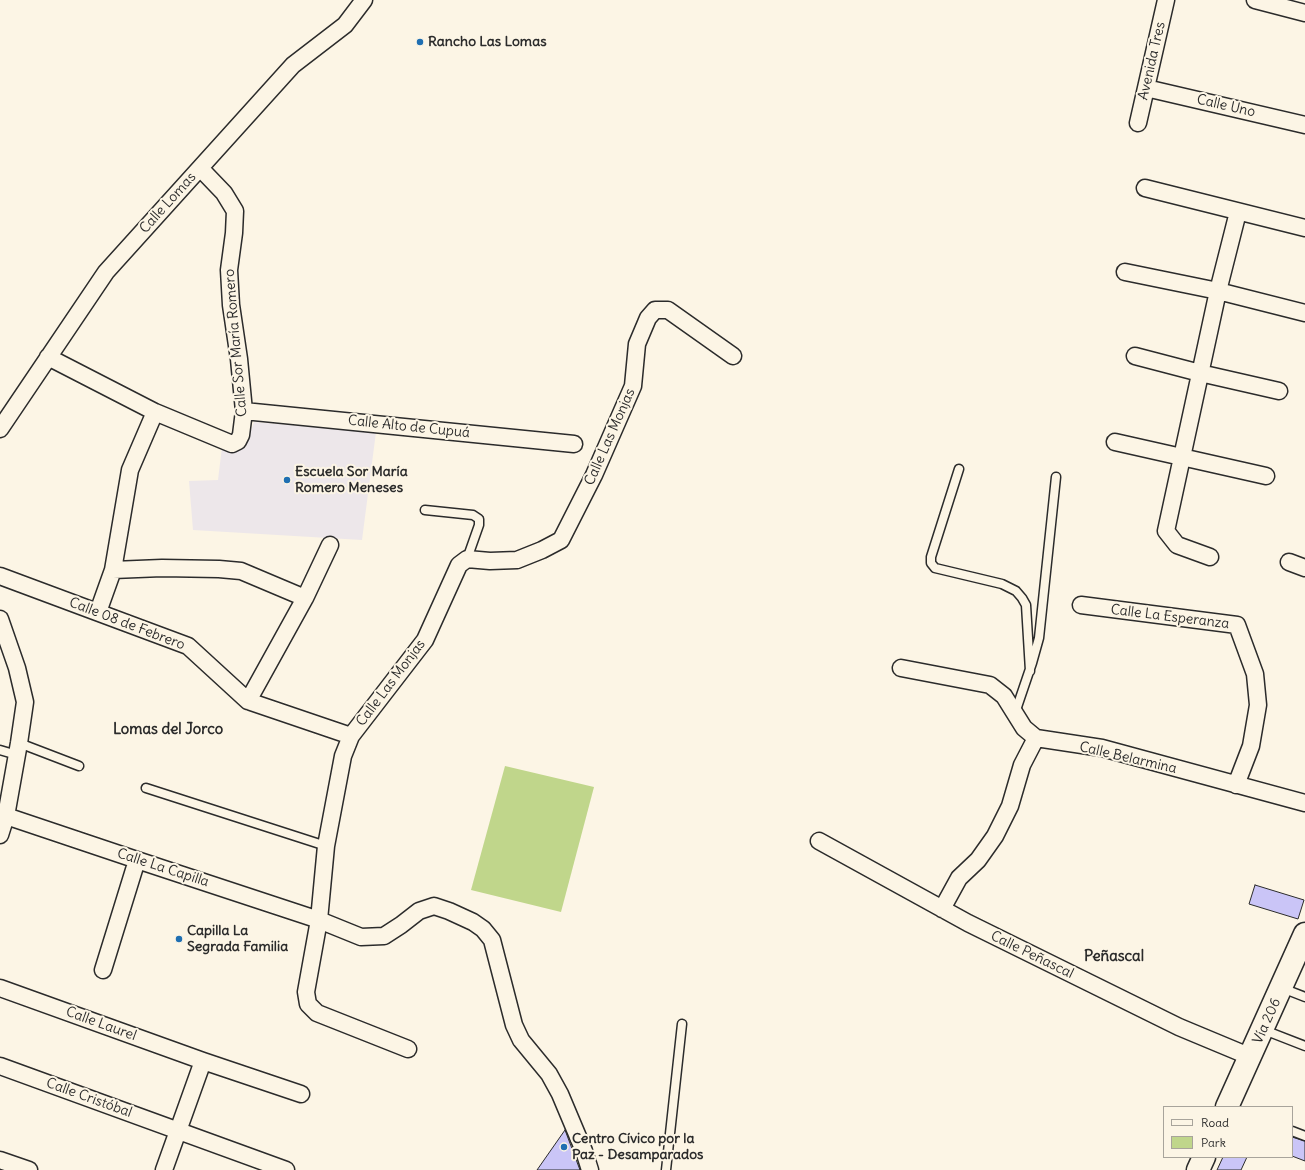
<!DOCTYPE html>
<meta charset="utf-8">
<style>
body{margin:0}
#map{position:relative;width:1305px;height:1170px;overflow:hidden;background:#fcf5e5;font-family:Delius,sans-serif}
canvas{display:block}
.legend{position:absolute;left:1163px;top:1106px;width:130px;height:52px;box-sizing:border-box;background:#fcf5e5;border:1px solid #a8a49b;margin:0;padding:5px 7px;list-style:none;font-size:12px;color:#2b2b2b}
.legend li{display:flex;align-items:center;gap:8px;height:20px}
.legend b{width:20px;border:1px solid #a8a49b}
</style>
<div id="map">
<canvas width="1305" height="1170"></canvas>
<ul class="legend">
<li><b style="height:5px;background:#fcf5e5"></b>Road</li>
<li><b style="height:11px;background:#c0d68b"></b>Park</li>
</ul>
</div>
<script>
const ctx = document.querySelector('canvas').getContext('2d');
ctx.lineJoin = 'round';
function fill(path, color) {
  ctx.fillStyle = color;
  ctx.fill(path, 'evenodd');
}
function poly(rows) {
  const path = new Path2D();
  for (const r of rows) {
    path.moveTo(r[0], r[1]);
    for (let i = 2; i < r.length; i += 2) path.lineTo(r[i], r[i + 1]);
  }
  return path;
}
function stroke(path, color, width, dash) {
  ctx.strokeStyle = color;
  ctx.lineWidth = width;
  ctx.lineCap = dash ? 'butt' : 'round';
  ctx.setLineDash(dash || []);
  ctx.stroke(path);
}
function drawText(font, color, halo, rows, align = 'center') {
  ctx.font = font + ' Delius,sans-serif';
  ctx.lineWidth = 4;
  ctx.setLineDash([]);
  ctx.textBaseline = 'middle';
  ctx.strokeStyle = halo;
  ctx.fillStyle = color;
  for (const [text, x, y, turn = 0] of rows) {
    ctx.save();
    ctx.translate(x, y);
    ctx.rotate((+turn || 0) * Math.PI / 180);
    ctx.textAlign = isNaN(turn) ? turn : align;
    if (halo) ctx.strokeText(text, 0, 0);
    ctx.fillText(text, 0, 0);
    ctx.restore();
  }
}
fill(poly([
 [254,422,376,432,362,540,193,530,189,481,218,480,222,447,245,448]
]), '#ede7ea');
fill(poly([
 [505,766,594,787,561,912,471,890]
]), '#c0d68b');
const building = poly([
 [1255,885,1304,900,1298,919,1249,904,1255,885],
 [565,1130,580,1170,537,1170,565,1130],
 [1292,1137,1305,1141,1305,1161,1292,1156,1292,1137],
 [1223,1157,1247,1157,1241,1170,1217,1170,1223,1157]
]);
fill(building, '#cac5f7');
stroke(building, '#2b2b2b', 1);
const lane = poly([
 [959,469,931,557,931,563,935,568,1002,584,1016,591,1022,598,1026,605,1030,671],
 [425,510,473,515,479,519,479,525,467,559],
 [1015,713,1032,663,1039,638,1056,477],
 [19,743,79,766],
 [0,750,17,755],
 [146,788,326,846],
 [1282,988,1305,997],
 [1264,1030,1305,1046],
 [1292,1131,1305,1136],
 [666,1170,682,1024]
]);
const street = poly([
 [1255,0,1305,13],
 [1146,88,1305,125],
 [1138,123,1166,0],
 [1145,188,1305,228],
 [1125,272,1218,291,1305,313],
 [1135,356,1200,373,1279,391],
 [48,357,155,412,232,444,238,441,241,435,244,411,239,359,231,305,229,270,234,233,235,211,224,193,200,168],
 [244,411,574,444],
 [0,429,106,272,293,65,345,25,364,0],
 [1115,442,1266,476],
 [1210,557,1177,545,1166,531,1218,291,1238,212],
 [1289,562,1305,568],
 [113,570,162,568,219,569,241,571,305,598],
 [0,576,188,646,248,701,351,736],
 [1081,605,1237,625,1255,674,1258,705,1251,746,1236,785],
 [98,612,113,570,130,470,155,412],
 [0,619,17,668,25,702,19,743,6,816,0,835],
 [901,668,990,685,1004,696,1024,728,1036,738,1102,748,1305,803],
 [248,701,305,598,330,545],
 [6,816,137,860,319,920,361,937,384,936,401,925,419,911,434,906,449,911,473,922,483,929,492,940,514,1025,521,1040,549,1074,560,1094,584,1151,590,1170],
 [819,841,968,923,1179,1027,1251,1057],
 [942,909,959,878,978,860,995,836,1010,806,1022,765,1036,738],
 [103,970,137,860],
 [0,988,203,1061,301,1094],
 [408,1049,317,1013,308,1004,306,992,319,920,326,846,343,756,351,736,425,640,459,565,467,559,490,561,517,560,542,550,561,540,594,475,633,386,637,344,648,318,655,310,668,310,733,356],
 [0,1066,286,1170],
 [0,1160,29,1170],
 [164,1170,203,1061]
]);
const secondary = poly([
 [1227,1107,1305,934],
 [1198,1170,1204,1157]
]);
stroke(lane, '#2b2b2b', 11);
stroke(street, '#2b2b2b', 19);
stroke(secondary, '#2b2b2b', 25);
stroke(lane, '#fcf5e5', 8);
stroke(street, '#fcf5e5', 16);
stroke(secondary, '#fcf5e5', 22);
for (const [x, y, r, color] of [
 [420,42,4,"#1f6fb2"],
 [287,480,4,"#1f6fb2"],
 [179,939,4,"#1f6fb2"],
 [564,1147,4,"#1f6fb2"]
]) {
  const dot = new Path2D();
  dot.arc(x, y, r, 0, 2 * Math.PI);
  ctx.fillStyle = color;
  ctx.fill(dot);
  stroke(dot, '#fcf5e5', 1.5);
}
drawText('bold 14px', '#2b2b2b', '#fcf5e5', [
 ["Rancho Las Lomas",428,42],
 ["Escuela Sor María",295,472],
 ["Romero Meneses",295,488],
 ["Capilla La",187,931],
 ["Segrada Familia",187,947],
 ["Centro Cívico por la",572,1139],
 ["Paz - Desamparados",572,1155]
], 'left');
drawText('14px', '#2b2b2b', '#fcf5e5', [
 ["Avenida Tres",1152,61,-77],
 ["Calle Uno",1226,106,13],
 ["Calle Lomas",168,203,-48],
 ["Calle Sor María Romero",236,343,-95],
 ["Calle Alto de Cupuá",409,427,6],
 ["Calle Las Monjas",610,437,-66],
 ["Calle La Esperanza",1170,617,7],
 ["Calle 08 de Febrero",127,624,21],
 ["Calle Las Monjas",391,683,-53],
 ["Calle Belarmina",1128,758,13],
 ["Calle La Capilla",163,868,18],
 ["Calle Peñascal",1032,955,26],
 ["Vía 206",1267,1021,-66],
 ["Calle Laurel",101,1024,20],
 ["Calle Cristóbal",89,1098,20]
]);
drawText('bold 15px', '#2b2b2b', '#fcf5e5', [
 ["Lomas del Jorco",168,730],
 ["Peñascal",1114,957]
]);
</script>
